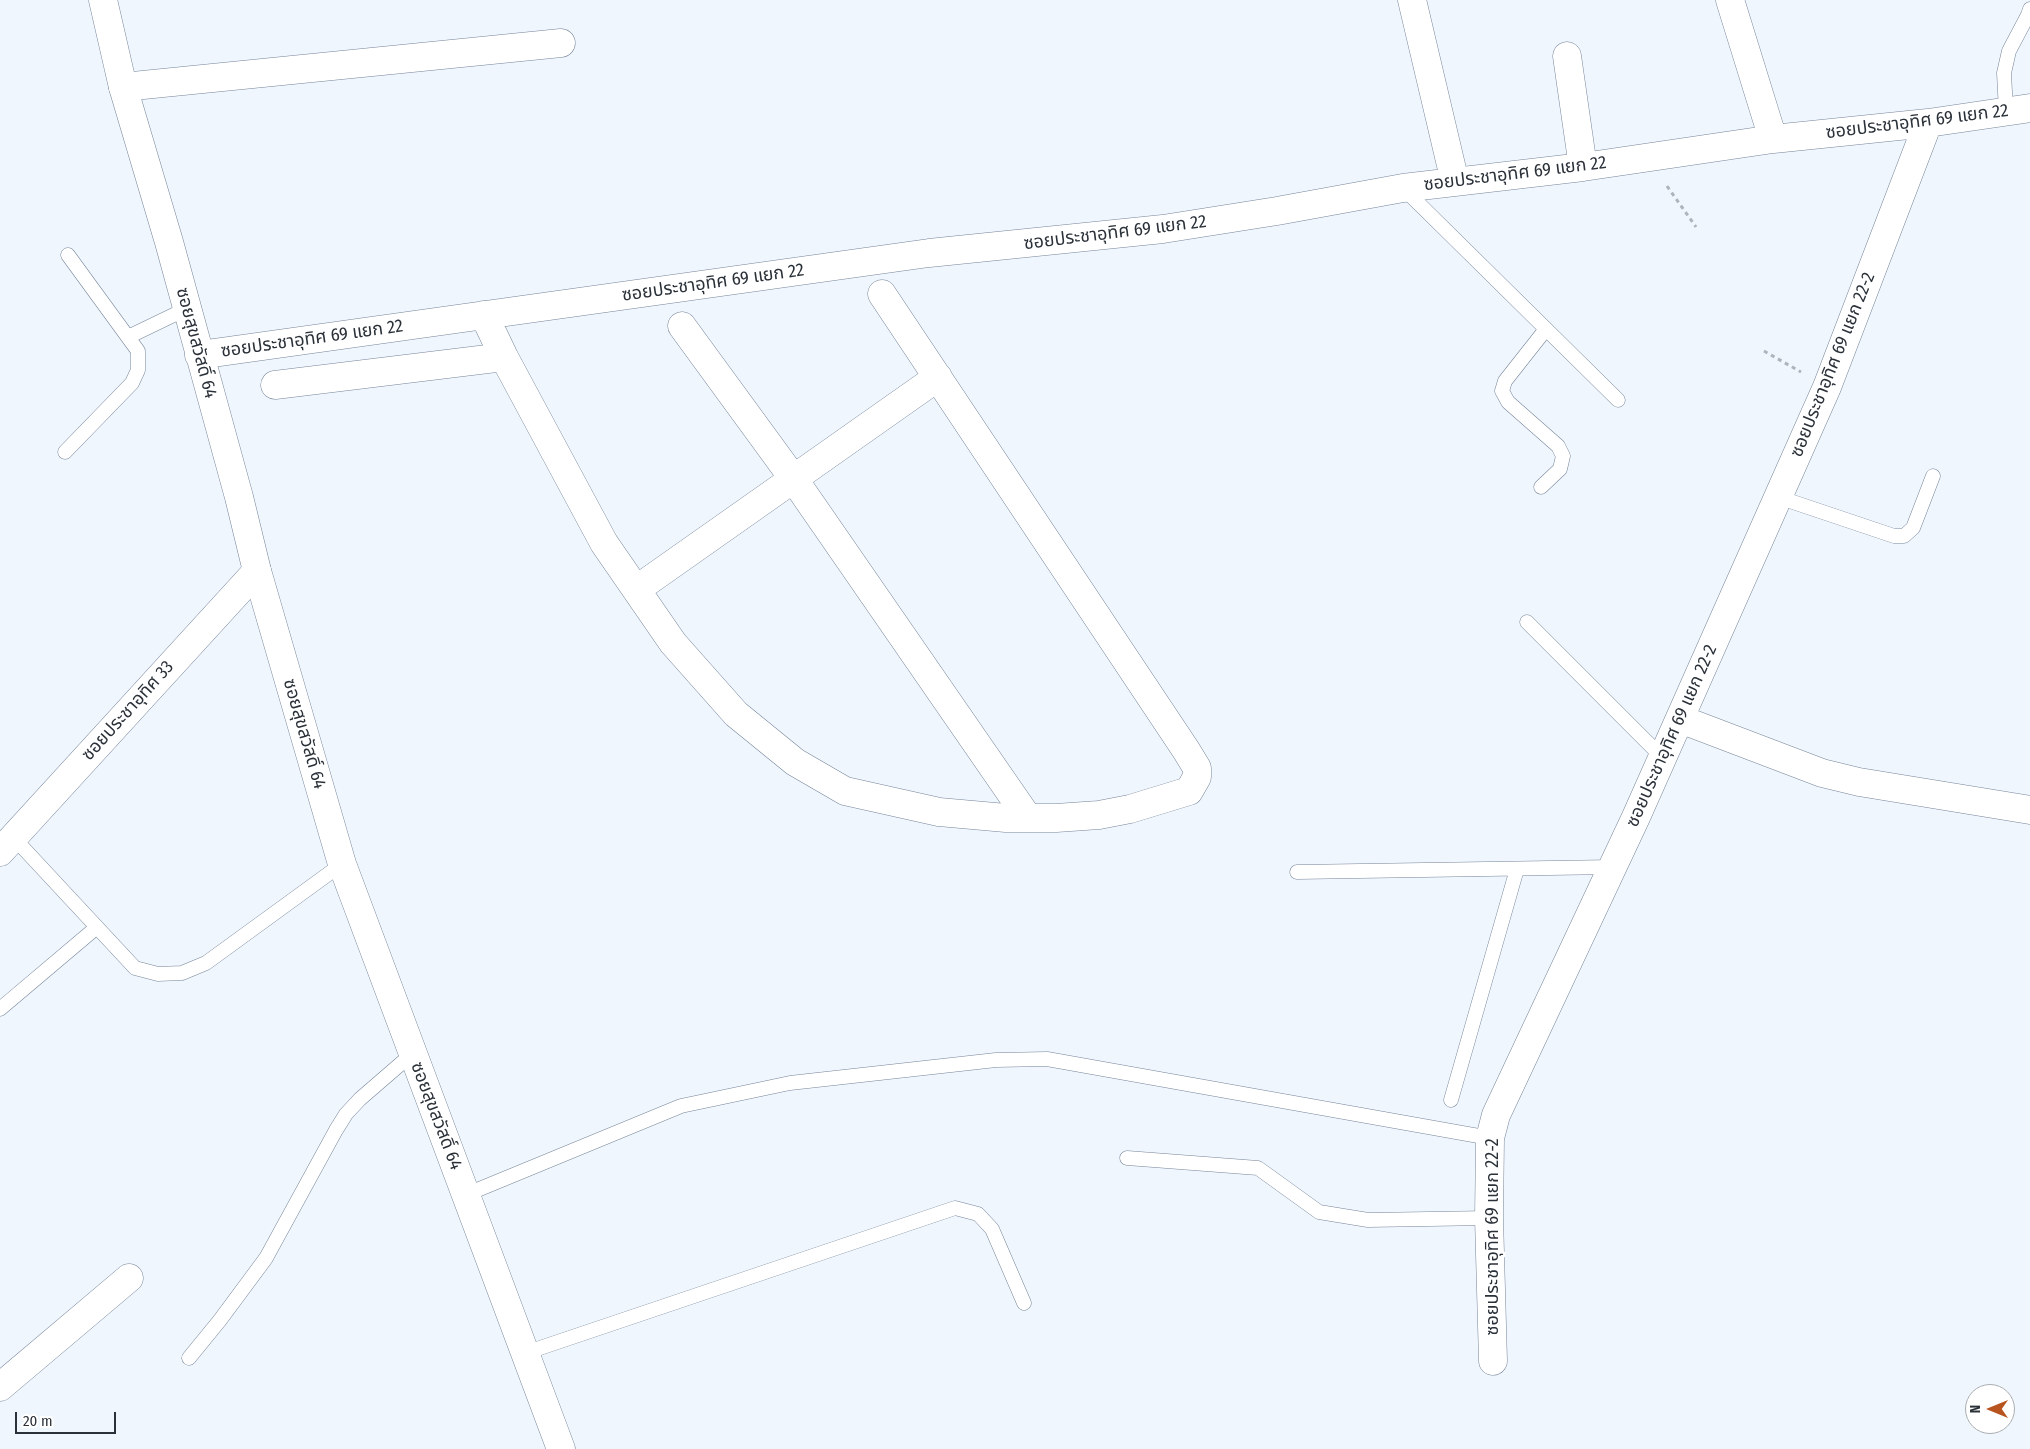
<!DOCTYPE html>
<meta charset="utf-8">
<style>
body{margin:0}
#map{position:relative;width:2030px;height:1449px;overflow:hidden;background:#eff6fe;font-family:"Fira Sans Condensed",sans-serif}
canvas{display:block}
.north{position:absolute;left:1965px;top:1384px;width:50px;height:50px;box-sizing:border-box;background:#fff;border:1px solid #aaadb0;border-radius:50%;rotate:270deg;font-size:14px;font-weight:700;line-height:20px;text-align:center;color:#2b3139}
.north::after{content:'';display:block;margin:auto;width:18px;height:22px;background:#b7541f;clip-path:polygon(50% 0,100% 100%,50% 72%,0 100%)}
.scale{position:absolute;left:15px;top:1412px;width:101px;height:22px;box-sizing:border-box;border:2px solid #2b3139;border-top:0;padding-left:6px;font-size:15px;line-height:18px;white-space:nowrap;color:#2b3139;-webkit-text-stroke:4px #fff;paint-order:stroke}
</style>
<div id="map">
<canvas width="2030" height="1449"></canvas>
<div class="north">N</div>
<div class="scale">20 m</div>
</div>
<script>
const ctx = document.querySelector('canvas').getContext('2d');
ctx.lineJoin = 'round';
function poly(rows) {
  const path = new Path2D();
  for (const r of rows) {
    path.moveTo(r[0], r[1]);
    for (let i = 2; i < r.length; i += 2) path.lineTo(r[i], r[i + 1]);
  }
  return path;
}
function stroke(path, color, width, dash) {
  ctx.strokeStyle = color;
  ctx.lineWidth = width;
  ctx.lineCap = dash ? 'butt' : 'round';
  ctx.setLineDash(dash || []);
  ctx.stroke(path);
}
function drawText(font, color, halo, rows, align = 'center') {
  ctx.font = font + ' "Fira Sans Condensed","Noto Sans Thai",sans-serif';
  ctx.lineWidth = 5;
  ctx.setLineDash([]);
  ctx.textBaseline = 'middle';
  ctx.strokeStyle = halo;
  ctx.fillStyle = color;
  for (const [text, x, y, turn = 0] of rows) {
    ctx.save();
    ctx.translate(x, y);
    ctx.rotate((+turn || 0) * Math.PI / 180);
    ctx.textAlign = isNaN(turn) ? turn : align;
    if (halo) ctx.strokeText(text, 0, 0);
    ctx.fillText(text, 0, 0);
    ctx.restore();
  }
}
const service = poly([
 [2006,111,2004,73,2009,51,2028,15,2030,9],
 [1404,189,1618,400],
 [128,337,186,309],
 [65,452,132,383,138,370,138,351,68,255],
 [1541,487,1560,469,1563,456,1558,446,1508,402,1502,391,1505,381,1546,329],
 [1778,497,1894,536,1904,536,1913,528,1933,476],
 [1527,622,1663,758],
 [13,837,135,968,158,974,182,973,206,963,342,864],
 [1297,872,1613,867],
 [0,1009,97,927],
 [1451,1100,1517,869],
 [1127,1158,1258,1168,1319,1212,1368,1220,1489,1218],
 [465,1195,681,1106,790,1083,996,1060,1047,1059,1490,1138],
 [525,1353,955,1208,978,1214,992,1229,1024,1303],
 [189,1358,220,1320,266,1258,336,1130,346,1114,360,1099,412,1054]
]);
const minor = poly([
 [1412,0,1455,182],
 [1730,0,1773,139],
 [1567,56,1583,167],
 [123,87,561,43],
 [484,315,504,357,604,543,673,643,736,714,795,762,845,791,939,812,1006,818,1056,818,1099,815,1130,809,1189,791,1197,777,1197,768,1186,750,882,294],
 [682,326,793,478,1028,818],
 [199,355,929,253,1163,229,1277,211,1403,188,1583,167,1773,139,1928,123,2030,108],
 [275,385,504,357],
 [637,589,938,377],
 [1680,719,1822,773,1859,782,2030,810],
 [0,852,257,571],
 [1493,1361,1489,1218,1490,1138,1496,1115,1636,817,1827,387,1928,123],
 [0,1387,129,1278]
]);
const tertiary = poly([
 [103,0,123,87,169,242,239,497,257,571,342,864,561,1449]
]);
stroke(service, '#778598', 15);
stroke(minor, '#778598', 29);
stroke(tertiary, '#778598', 29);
stroke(poly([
 [1667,186,1696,227],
 [1764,351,1801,372]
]), '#aeb4bc', 3, [4, 4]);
stroke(service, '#fff', 14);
stroke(minor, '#fff', 28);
stroke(tertiary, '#fff', 28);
drawText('18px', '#2b3139', '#fff', [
 ["ซอยประชาอุทิศ 69 แยก 22",1917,122,-7],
 ["ซอยประชาอุทิศ 69 แยก 22",1515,174,-7],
 ["ซอยประชาอุทิศ 69 แยก 22",1115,233,-7],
 ["ซอยประชาอุทิศ 69 แยก 22",713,283,-8],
 ["ซอยประชาอุทิศ 69 แยก 22",312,339,-8],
 ["ซอยสุขสวัสดิ์ 64",196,343,75],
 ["ซอยประชาอุทิศ 69 แยก 22-2",1833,365,-68],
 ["ซอยประชาอุทิศ 33",128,711,-48],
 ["ซอยสุขสวัสดิ์ 64",304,734,74],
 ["ซอยประชาอุทิศ 69 แยก 22-2",1672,736,-66],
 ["ซอยสุขสวัสดิ์ 64",436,1116,69],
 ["ซอยประชาอุทิศ 69 แยก 22-2",1493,1237,-90]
]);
</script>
